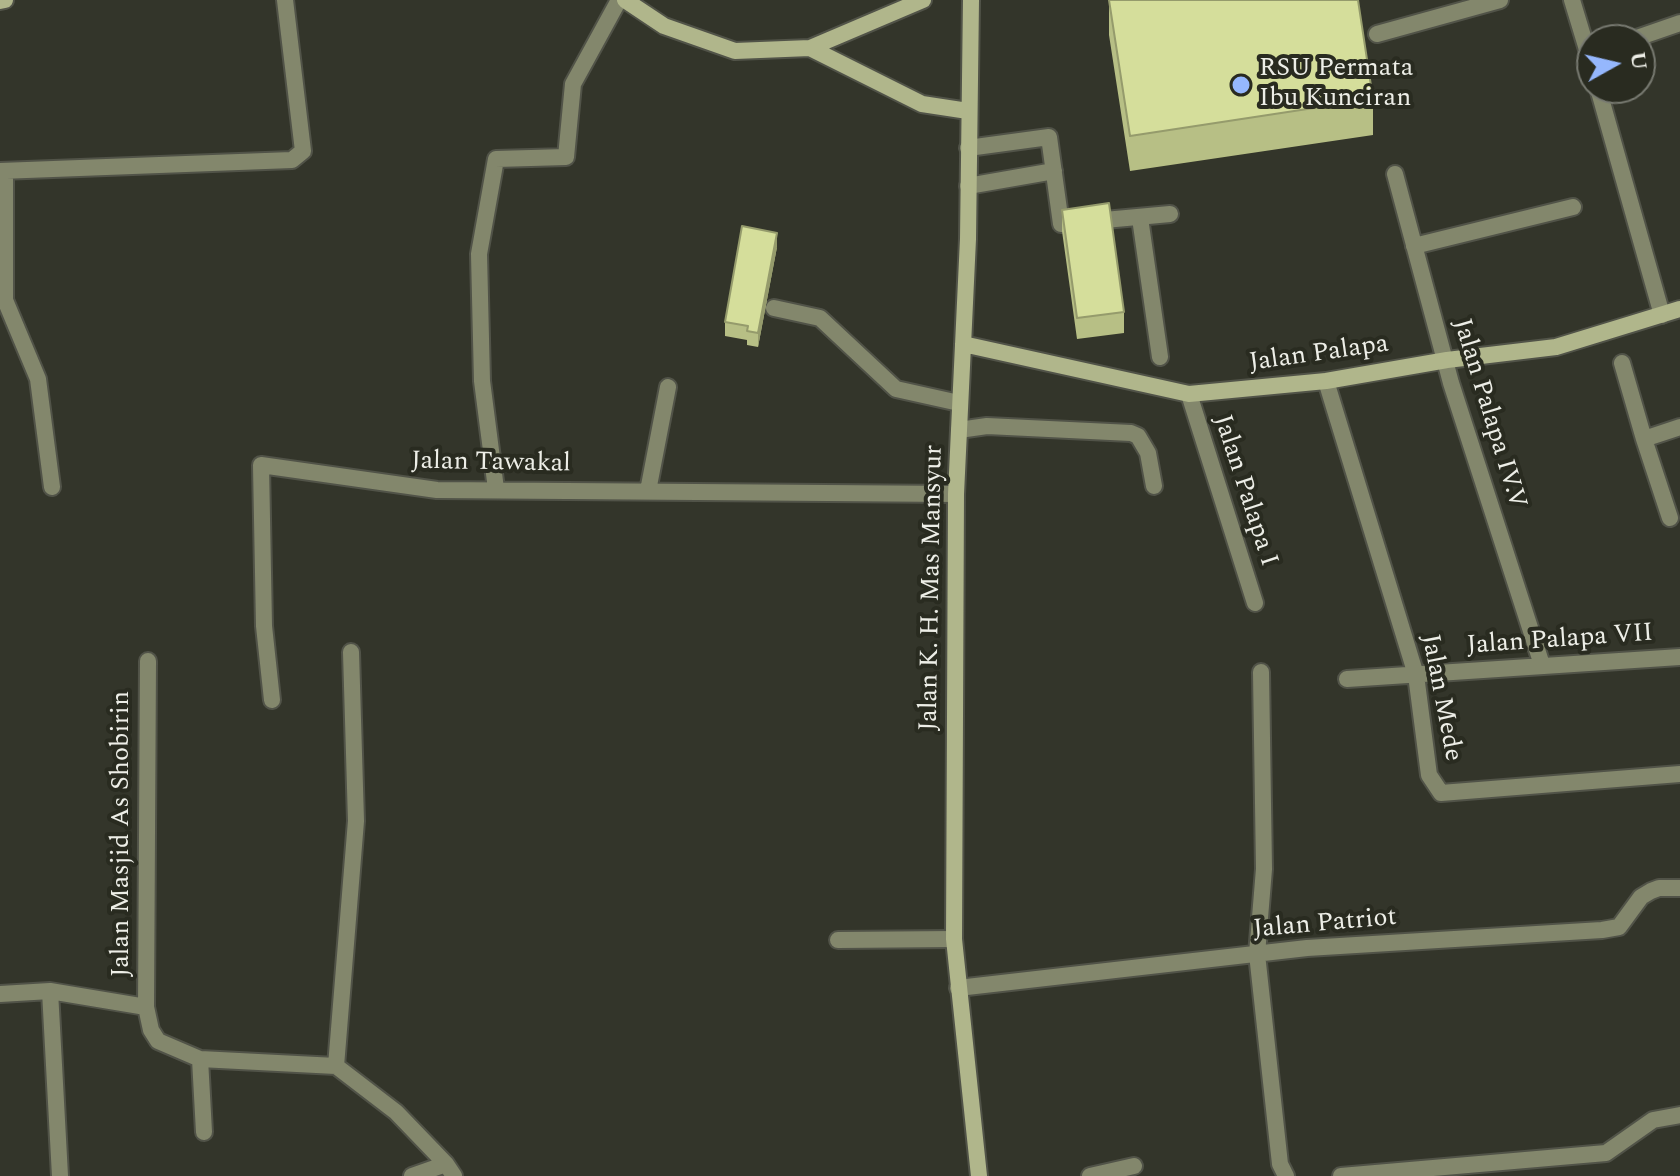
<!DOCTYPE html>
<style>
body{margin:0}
#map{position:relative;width:1680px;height:1176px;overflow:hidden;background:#33352a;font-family:Spectral,serif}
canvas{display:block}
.north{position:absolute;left:1576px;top:24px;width:80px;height:80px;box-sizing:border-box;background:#292b20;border:2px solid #777970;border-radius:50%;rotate:82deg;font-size:22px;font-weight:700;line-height:32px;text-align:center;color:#edeee7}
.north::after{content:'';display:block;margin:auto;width:28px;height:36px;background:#95b7fd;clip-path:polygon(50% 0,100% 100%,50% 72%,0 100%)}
</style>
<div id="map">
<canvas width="1680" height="1176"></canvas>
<div class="north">U</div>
</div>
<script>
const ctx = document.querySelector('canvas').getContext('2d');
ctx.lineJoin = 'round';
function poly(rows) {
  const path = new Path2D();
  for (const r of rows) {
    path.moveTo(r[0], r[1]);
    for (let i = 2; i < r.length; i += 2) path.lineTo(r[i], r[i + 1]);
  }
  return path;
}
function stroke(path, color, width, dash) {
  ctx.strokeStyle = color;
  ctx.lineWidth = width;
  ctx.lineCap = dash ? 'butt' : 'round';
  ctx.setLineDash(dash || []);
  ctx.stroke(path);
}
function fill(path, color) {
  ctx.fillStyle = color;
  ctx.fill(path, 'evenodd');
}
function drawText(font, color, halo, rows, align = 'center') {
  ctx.font = font + ' Spectral,serif';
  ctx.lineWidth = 8;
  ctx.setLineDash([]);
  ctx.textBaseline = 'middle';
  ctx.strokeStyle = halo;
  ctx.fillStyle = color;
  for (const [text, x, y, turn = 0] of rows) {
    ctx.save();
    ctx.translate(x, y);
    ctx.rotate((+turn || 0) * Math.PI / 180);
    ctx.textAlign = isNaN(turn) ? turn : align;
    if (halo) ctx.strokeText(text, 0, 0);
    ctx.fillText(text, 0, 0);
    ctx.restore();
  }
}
const lane = poly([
 [968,148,1049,137,1061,224,1170,214],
 [968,186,1054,171],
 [1140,218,1160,357],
 [774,308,820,318,896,389,959,403],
 [1622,363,1644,439],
 [959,430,987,426,1131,433,1138,436,1148,453,1154,486],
 [1670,518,1644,439,1680,427],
 [1090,1176,1134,1166]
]);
const street = poly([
 [1572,0,1592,66],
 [1377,34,1500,0],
 [1631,40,1680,23],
 [1598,88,1662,315],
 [0,171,292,160,303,151,285,0],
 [5,171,5,300,38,379,52,487],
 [1395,174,1451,383,1542,665],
 [1414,246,1573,207],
 [1326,381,1416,675,1429,775,1441,793,1680,774],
 [1189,394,1255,603],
 [496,489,482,381,479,254,496,159,566,157,573,84,619,0],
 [648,491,668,387],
 [148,661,146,1007,151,1030,158,1041,200,1059,336,1066,396,1112,446,1164,454,1176],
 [1261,672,1264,869,1257,954,1280,1164,1286,1176],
 [1347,679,1680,657],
 [272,700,264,626,261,465,437,490,956,494],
 [838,940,954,939],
 [958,988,1307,948,1602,930,1619,927,1641,897,1651,891,1659,888,1680,888],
 [50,991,60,1176],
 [0,994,50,991,146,1007],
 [200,1059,204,1132],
 [336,1066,356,821,351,652],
 [412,1176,446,1164],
 [1341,1176,1606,1153,1653,1120,1680,1115]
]);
const secondary = poly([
 [625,0,664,26,735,51,810,48,923,0],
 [971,0,968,239,956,494,954,939,979,1176],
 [0,1,5,0],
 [810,48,922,104,968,111],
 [963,344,1189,394,1326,381,1447,360,1556,347,1680,309]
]);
stroke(lane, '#515348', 20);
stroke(street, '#515348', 20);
stroke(secondary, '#515348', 20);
stroke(lane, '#83876c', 16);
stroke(street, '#83876c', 16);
stroke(secondary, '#b0b68b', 16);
fill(poly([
 [1109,0,1373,99,1373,135,1130,171,1109,35],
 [1062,210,1124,312,1124,333,1077,339,1062,231],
 [777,247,758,347,747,345,747,340,725,336,725,322]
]), '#b7bf85');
fill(poly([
 [777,233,777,247,758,347,758,333]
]), '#959b6c');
const building = poly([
 [1109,0,1358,0,1373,99,1130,136,1109,0],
 [1109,203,1124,312,1077,318,1062,210,1109,203],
 [742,226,777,233,758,333,747,331,748,326,725,322,742,226]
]);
fill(building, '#d5de9b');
stroke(building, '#959b6c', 2);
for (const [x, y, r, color] of [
 [1241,85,10,"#95b7fd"]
]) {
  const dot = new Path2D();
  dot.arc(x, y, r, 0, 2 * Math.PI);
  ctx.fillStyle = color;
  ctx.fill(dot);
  stroke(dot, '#292b20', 3);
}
drawText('26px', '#edeee7', '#292b20', [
 ["RSU Permata",1259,70],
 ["Ibu Kunciran",1259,100]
], 'left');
drawText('26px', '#edeee7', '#292b20', [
 ["Jalan Palapa",1319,355,-8],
 ["Jalan Palapa IV.V",1488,414,73],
 ["Jalan Tawakal",491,464,1],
 ["Jalan Palapa I",1244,491,72],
 ["Jalan K. H. Mas Mansyur",933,588,-89],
 ["Jalan Palapa VII",1560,641,-4],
 ["Jalan Mede",1440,698,79],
 ["Jalan Masjid As Shobirin",123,834,-90],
 ["Jalan Patriot",1325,925,-5]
]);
</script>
